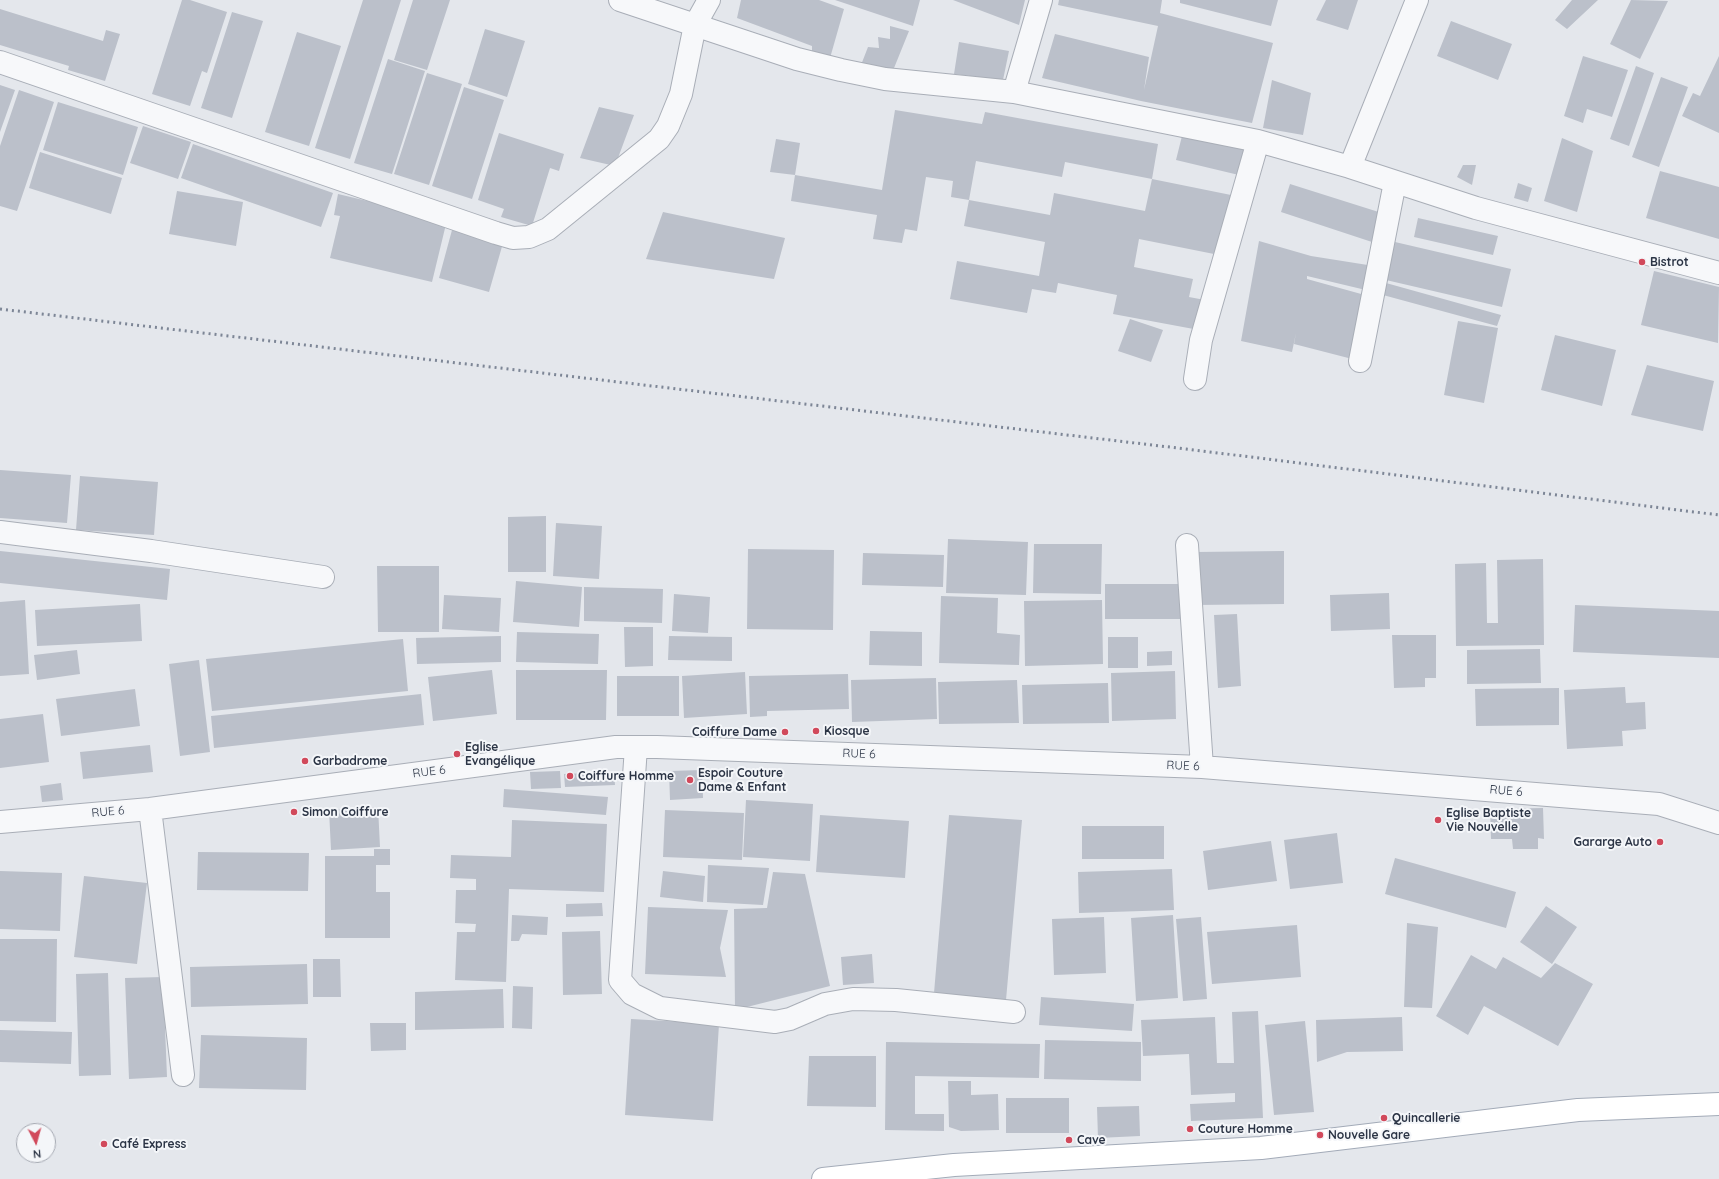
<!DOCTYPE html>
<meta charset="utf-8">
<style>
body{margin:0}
#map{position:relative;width:1719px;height:1179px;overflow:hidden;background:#e4e7ec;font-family:Quicksand,sans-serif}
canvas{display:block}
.north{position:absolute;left:16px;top:1123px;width:40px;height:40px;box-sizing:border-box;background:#f4f6f9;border:1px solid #a4a8b1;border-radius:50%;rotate:174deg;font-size:11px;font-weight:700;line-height:16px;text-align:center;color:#2b3445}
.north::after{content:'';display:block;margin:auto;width:14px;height:18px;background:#d1495b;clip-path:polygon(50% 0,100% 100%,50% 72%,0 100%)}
</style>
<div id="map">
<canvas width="1719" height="1179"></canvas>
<div class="north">N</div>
</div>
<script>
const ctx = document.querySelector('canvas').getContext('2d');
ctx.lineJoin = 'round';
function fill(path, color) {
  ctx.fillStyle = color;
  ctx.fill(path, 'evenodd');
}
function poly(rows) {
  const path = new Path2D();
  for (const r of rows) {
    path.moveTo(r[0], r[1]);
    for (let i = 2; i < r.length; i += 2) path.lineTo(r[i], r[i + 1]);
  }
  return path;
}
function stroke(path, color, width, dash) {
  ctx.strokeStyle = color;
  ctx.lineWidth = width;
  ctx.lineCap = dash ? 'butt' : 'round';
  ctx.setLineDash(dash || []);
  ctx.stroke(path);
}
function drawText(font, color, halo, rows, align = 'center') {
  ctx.font = font + ' Quicksand,sans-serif';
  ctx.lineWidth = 4;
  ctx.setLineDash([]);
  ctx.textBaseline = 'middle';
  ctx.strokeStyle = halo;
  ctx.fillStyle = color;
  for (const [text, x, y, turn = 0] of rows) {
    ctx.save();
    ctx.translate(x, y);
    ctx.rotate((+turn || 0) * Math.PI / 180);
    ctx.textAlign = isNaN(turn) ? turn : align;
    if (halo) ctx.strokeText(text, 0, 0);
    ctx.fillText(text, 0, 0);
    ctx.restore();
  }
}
fill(poly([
 [182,0,190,0,227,12,207,73,202,71,190,106,152,94],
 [363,0,401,0,350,159,315,148],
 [413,0,450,0,427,70,394,60],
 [741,0,819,0,844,9,830,58,812,55,812,46,737,18],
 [835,0,920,0,913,26],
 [953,0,1025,0,1019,25],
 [1059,0,1162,0,1160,13,1273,43,1252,123,1141,101,1042,78,1055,34,1149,57,1144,90,1158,26,1058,5],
 [1180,0,1278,0,1271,26,1180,3],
 [1326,0,1358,0,1348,30,1316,20],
 [1572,0,1598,0,1567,29,1555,20],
 [1631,0,1668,1,1640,59,1610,44],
 [0,9,103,41,106,30,120,34,105,81,68,70,69,66,0,45],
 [232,12,263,21,232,118,201,108],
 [1451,21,1512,44,1498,80,1437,56],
 [890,26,909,31,892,73,861,65,868,47,879,48,878,37,890,39],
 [485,29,525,41,507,97,468,84],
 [297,32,341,46,309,146,265,132],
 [959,42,1009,51,1003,80,954,74],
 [1583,56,1628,70,1612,117,1587,109,1583,123,1564,116],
 [1719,56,1719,133,1682,116,1693,93,1700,96],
 [388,59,425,71,392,174,354,163],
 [1636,66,1654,73,1629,146,1610,139],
 [427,73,462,84,429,185,394,174],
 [1661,77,1688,87,1659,167,1632,157],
 [1272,80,1311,93,1303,135,1263,128],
 [0,85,15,90,0,132],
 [464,87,504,100,472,199,432,186],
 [19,90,54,102,17,211,0,206,0,146],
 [58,102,138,127,123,175,43,150],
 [599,107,634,115,615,166,580,158],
 [895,110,982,124,985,112,1158,144,1152,179,1065,162,1062,177,976,161,969,200,951,197,953,181,926,177,917,231,905,229,902,243,873,239,877,215,791,201,795,175,882,190],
 [143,126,191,142,178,179,130,163],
 [1183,132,1250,148,1243,176,1176,160],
 [499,133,564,154,559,171,550,168,532,226,501,217,504,209,478,200],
 [1562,138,1593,151,1577,212,1544,201],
 [776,139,800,143,795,175,770,172],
 [193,144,333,193,321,227,181,178],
 [40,152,122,178,111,214,29,188],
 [1463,165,1476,165,1472,185,1457,177],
 [1660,171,1719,187,1719,239,1646,218],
 [1152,179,1231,195,1219,255,1139,239,1134,267,1193,279,1189,297,1205,300,1199,330,1113,314,1117,295,1058,283,1056,293,1032,289,1027,313,950,299,957,261,1039,276,1045,242,964,226,969,200,1050,215,1054,193,1145,211],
 [1518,183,1532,188,1528,202,1514,198],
 [1290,184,1385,214,1375,243,1281,212],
 [177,191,243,202,236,246,169,234],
 [338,194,447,220,432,282,330,258,340,216,334,215],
 [663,212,785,238,774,279,646,259],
 [1418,218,1498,236,1493,255,1414,237],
 [452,230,503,243,489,292,439,278],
 [1259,241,1311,256,1374,266,1370,291,1307,276,1307,279,1372,297,1360,361,1294,344,1296,333,1292,352,1241,341],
 [1395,242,1511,269,1502,307,1386,280],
 [1654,271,1719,287,1718,343,1641,325],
 [1386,283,1501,315,1497,326,1383,295],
 [1130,319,1163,330,1151,362,1118,351],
 [1458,321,1498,328,1484,403,1444,395],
 [1555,335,1616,350,1602,406,1541,390],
 [1647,365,1714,381,1703,431,1631,415],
 [0,470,71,475,67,523,0,518],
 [80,476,158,482,154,535,76,530],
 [546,516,546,572,508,572,508,517],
 [556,523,602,526,599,579,553,576],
 [948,539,1028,542,1026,595,946,593],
 [1034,544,1102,544,1101,594,1033,593],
 [748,549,834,550,833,630,747,629],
 [0,551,170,569,167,600,0,583],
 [1284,551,1284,604,1196,605,1196,552],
 [863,553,944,555,943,587,862,585],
 [1543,559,1544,645,1456,646,1455,564,1486,563,1487,623,1498,623,1497,560],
 [377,566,439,566,439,632,378,632],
 [516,581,582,587,579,627,513,622],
 [1105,584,1180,584,1180,619,1105,619],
 [584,587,663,589,662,623,584,621],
 [1389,593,1390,629,1331,631,1330,595],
 [674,594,710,597,708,633,672,631],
 [444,595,501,598,499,632,442,629],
 [941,596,998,598,997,633,1020,635,1019,665,939,663],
 [25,600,29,674,0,676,0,602],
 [1102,600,1103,664,1025,666,1024,601],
 [140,604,142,641,37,646,35,610],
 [1575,605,1719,611,1719,658,1573,652],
 [1237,614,1241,686,1218,688,1214,615],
 [624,627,653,627,653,666,625,667],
 [870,631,922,632,922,666,869,665],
 [517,632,599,634,598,664,516,662],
 [1392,635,1436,635,1436,678,1425,678,1425,687,1394,688],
 [501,636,501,662,417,664,416,638],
 [669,636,732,637,732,661,668,660],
 [1108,637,1138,637,1138,668,1108,668],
 [403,639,408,691,212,711,206,659],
 [1540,649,1541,683,1467,684,1467,650],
 [77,650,80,674,37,680,34,655],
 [1172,651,1172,665,1147,666,1147,652],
 [199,660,210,752,180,756,169,664],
 [492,670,497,714,433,721,428,677],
 [516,670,607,670,606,720,516,720],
 [1175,671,1176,719,1112,721,1111,673],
 [745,672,747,714,684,718,682,676],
 [848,674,849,709,767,711,767,716,750,717,749,676],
 [617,676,679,676,679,716,617,716],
 [936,678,937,719,852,722,851,680],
 [1017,680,1019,723,939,724,938,682],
 [1108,683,1109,723,1023,724,1022,685],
 [1625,687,1626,703,1645,702,1646,729,1622,731,1623,746,1567,749,1564,690],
 [1559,688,1559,725,1476,726,1475,689],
 [135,689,140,726,61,736,56,699],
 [421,694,424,725,214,748,211,716],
 [43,714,49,762,0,768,0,719],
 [150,745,153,772,83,779,80,752],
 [702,770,703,798,670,800,669,771],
 [560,771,561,788,531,789,530,772],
 [614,772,615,785,565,787,564,774],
 [61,783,63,800,42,802,40,786],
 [504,789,608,797,606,815,503,807],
 [746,800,813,804,810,861,743,857],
 [378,807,380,847,331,850,329,810],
 [1543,808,1544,839,1538,838,1538,849,1513,849,1512,839,1491,839,1490,809],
 [665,810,744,813,742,860,663,857],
 [820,815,909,821,905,878,816,872],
 [949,815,1022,820,1006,1000,934,993],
 [512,820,607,824,604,892,509,889,506,982,455,980,457,932,475,932,476,924,455,923,456,890,476,890,476,879,450,878,451,855,511,857],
 [1082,826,1164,826,1164,859,1082,859],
 [1337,833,1343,883,1290,889,1284,840],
 [1271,841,1277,881,1208,890,1203,851],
 [374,849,390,849,390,865,376,865,376,892,390,892,390,938,325,938,325,856,374,856],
 [198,852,309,853,308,891,197,890],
 [1395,858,1516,892,1506,928,1385,894],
 [708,865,769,868,763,905,707,902],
 [1172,869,1174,910,1079,913,1078,872],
 [0,871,62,873,60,931,0,929],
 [663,871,705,876,703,902,660,897],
 [773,872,805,874,830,986,735,1010,734,909,767,908],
 [84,876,147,883,137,964,74,957],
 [602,903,603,916,566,917,566,904],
 [1546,906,1577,927,1552,964,1520,942],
 [648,907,728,910,720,948,726,977,645,974],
 [512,915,548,917,547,935,522,934,519,941,511,941],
 [1173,915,1178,998,1136,1001,1131,918],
 [1104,917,1106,973,1054,975,1052,919],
 [1201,917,1207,999,1183,1001,1176,919],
 [1407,923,1438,927,1432,1008,1404,1007],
 [1297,925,1301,977,1212,984,1207,932],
 [600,931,602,994,563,995,562,932],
 [0,939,57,939,56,1022,0,1021],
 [872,954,874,983,843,985,841,957],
 [1471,955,1496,969,1503,957,1541,978,1555,963,1593,984,1558,1046,1484,1006,1468,1035,1436,1016],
 [313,959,340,959,341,997,313,997],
 [307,964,308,1004,191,1007,190,967],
 [108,973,111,1075,79,1076,76,974],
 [163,977,167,1077,129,1079,125,978],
 [513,986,533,987,532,1029,512,1028],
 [503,989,504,1028,415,1030,415,992],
 [1041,997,1134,1004,1132,1031,1039,1025],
 [1258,1011,1263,1118,1191,1121,1190,1104,1235,1102,1235,1093,1191,1095,1189,1054,1143,1056,1141,1020,1215,1017,1217,1063,1234,1063,1232,1012],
 [1402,1017,1403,1051,1347,1052,1317,1062,1316,1020],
 [631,1019,719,1024,713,1121,625,1115],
 [1305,1021,1314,1112,1274,1115,1265,1025],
 [370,1023,406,1023,406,1050,371,1051],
 [0,1030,72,1032,71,1064,0,1062],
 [201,1035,307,1038,306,1090,199,1088],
 [1045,1040,1141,1042,1141,1081,1044,1079],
 [886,1042,1040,1044,1039,1078,915,1076,915,1114,944,1114,944,1131,885,1130],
 [809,1056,876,1056,876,1107,807,1106],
 [948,1081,971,1081,971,1095,998,1094,999,1130,961,1131,949,1127],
 [1006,1098,1069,1098,1069,1133,1006,1133],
 [1139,1106,1140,1136,1098,1138,1097,1107]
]), '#bbc0ca');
const minor = poly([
 [620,0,797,59,841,70,885,79,1014,92,1258,141,1350,167,1476,208,1719,273],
 [0,62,496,233,513,238,529,237,548,229,659,139,668,126,681,94,695,25,709,0],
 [1014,92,1041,0],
 [1350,167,1417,0],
 [1360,361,1395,182],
 [1195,379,1201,340,1258,141],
 [0,532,151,551,323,577],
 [1187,545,1202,767],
 [636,747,620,980,632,994,660,1008,775,1022,790,1019,825,1004,853,999,896,1000,1014,1012],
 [150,809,183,1075],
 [0,822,150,809,616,747,657,747,1202,767,1659,804,1719,823]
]);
const primary = poly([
 [823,1179,954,1165,1261,1148,1578,1110,1719,1104]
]);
stroke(minor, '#a9aeb7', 24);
stroke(primary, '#a3abb8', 24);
stroke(minor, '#f7f8fa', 22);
stroke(primary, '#fff', 22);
stroke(poly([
 [0,309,1186,449,1719,515]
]), '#7d8696', 3, [2, 4]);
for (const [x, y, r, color] of [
 [1642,262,4,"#d1495b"],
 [816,731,4,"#d1495b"],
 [785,732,4,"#d1495b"],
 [457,754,4,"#d1495b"],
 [305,761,4,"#d1495b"],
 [570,776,4,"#d1495b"],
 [690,780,4,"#d1495b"],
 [294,812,4,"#d1495b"],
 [1438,820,4,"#d1495b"],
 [1660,842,4,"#d1495b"],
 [1384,1118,4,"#d1495b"],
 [1190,1129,4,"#d1495b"],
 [1320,1135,4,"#d1495b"],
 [1069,1140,4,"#d1495b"],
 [104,1144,4,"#d1495b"]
]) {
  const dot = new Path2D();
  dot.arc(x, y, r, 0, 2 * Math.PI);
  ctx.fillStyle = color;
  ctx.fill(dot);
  stroke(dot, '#f4f6f9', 1.5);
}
drawText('bold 12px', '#2b3445', '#f4f6f9', [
 ["Bistrot",1650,262],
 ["Kiosque",824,731],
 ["Coiffure Dame",777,732,"right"],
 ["Eglise",465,747],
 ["Evangélique",465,761],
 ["Garbadrome",313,761],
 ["Espoir Couture",698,773],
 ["Dame & Enfant",698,787],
 ["Coiffure Homme",578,776],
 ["Simon Coiffure",302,812],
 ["Eglise Baptiste",1446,813],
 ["Vie Nouvelle",1446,827],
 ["Gararge Auto",1652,842,"right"],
 ["Quincallerie",1392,1118],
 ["Couture Homme",1198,1129],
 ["Nouvelle Gare",1328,1135],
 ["Cave",1077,1140],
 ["Café Express",112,1144]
], 'left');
drawText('12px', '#2b3445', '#f4f6f9', [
 ["RUE 6",859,754,2],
 ["RUE 6",1183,766,2],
 ["RUE 6",429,772,-7],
 ["RUE 6",1506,791,5],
 ["RUE 6",108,812,-5]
]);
</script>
